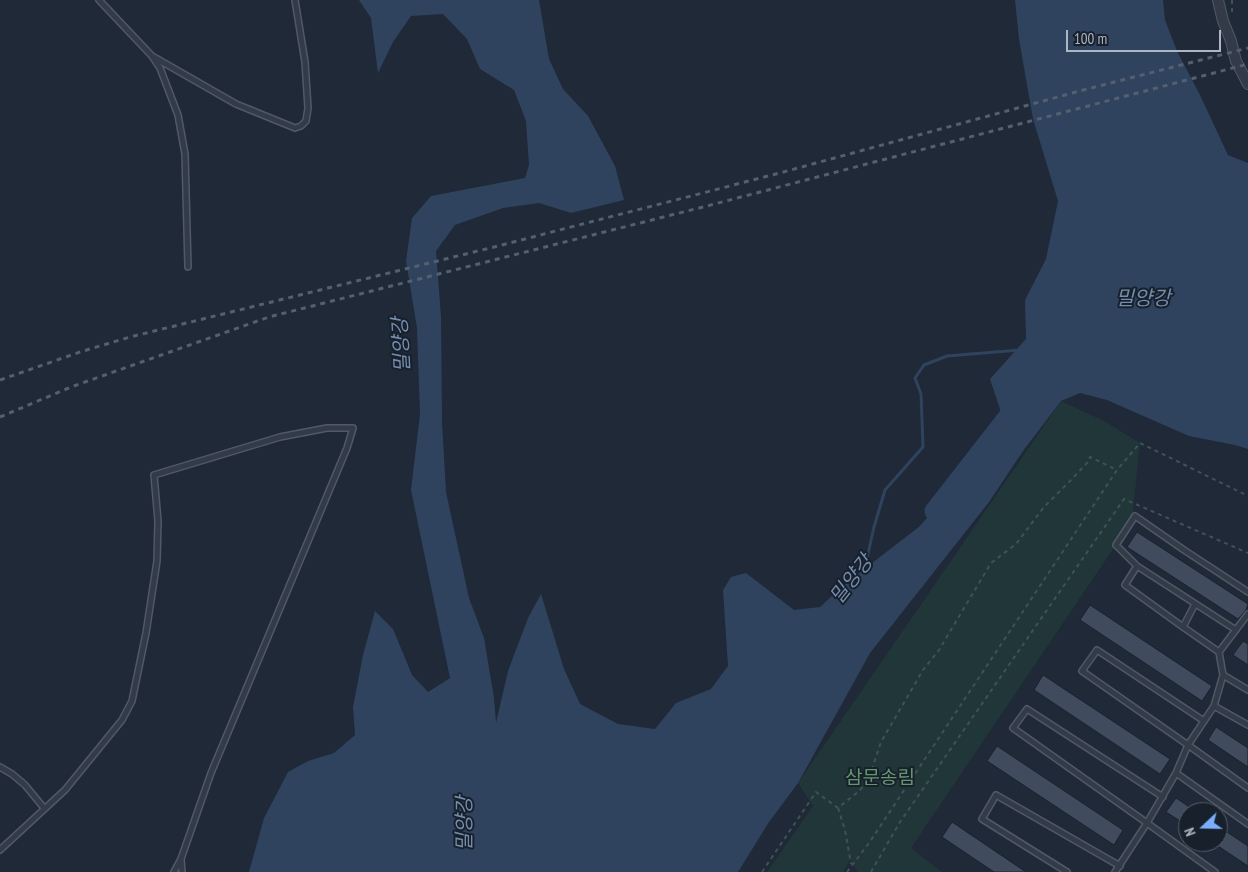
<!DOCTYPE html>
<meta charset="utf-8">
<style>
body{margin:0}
#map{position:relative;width:1248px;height:872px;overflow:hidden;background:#1f2937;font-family:"PT Sans Narrow",sans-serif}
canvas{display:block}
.north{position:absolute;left:1178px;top:802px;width:50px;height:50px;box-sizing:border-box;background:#18202c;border:1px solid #545c69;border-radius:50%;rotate:249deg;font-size:14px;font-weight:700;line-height:20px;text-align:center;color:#adb6c5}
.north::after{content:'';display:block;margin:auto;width:18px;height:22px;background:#7badfb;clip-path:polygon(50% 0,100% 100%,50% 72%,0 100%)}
.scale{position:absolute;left:1066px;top:30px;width:155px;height:22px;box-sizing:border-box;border:2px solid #adb6c5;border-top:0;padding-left:6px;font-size:15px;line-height:18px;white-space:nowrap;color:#adb6c5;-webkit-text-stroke:4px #18202c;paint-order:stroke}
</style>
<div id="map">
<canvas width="1248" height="872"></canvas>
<div class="north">N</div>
<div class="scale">100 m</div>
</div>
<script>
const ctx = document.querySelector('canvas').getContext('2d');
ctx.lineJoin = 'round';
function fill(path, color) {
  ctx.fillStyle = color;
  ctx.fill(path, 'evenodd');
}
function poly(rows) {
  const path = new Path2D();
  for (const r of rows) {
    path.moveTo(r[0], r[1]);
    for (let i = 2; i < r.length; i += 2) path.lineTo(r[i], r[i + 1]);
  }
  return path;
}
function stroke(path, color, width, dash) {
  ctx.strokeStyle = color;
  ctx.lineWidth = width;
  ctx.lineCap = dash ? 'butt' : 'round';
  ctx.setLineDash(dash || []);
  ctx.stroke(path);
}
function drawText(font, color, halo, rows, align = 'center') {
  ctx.font = font + ' "PT Sans Narrow","Noto Sans KR",sans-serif';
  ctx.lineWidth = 4;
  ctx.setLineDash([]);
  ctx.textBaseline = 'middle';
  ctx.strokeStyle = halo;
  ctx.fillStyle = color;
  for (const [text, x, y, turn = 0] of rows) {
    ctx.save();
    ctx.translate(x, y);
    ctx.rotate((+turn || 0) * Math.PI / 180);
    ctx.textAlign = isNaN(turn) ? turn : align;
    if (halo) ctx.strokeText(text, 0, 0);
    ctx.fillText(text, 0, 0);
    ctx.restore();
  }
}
fill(poly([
 [1061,401,1104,421,1140,443,1132,521,911,848,942,872,858,872,850,860,843,872,767,872,813,806,798,783]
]), '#213639');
fill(poly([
 [359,0,539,0,549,59,563,89,588,116,615,166,624,200,571,213,539,203,503,208,455,225,436,251,441,317,442,422,446,492,469,598,484,638,494,698,496,723,508,671,528,618,541,594,564,669,580,704,618,724,655,729,676,703,711,689,728,666,723,590,731,577,746,573,794,610,820,607,845,584,920,526,976,460,996,435,1001,412,990,379,1026,339,1025,300,1046,259,1058,201,1033,119,1019,39,1015,0,1163,0,1165,20,1177,51,1199,93,1228,155,1248,163,1248,449,1235,445,1189,436,1107,400,1080,393,1061,401,1023,451,989,502,870,653,798,783,769,822,738,872,249,872,264,818,288,772,308,761,334,753,355,735,353,707,363,655,375,611,393,629,412,675,428,692,450,678,411,490,420,414,417,328,406,261,412,218,431,196,525,178,529,165,526,121,514,90,480,69,467,39,443,14,411,16,393,42,378,73,371,18]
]), '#30435e');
stroke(poly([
 [864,572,874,527,885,490,923,447,921,394,915,378,924,365,947,356,1020,350]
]), '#30435e', 3);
stroke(poly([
 [934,511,1012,411]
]), '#30435e', 19);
const building = poly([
 [1137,532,1248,604,1246,610,1238,619,1127,547,1137,532],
 [1090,605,1212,686,1202,701,1080,620,1090,605],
 [1243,641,1248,644,1248,665,1233,655,1243,641],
 [1043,675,1170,759,1160,774,1034,690,1043,675],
 [1216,727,1248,748,1248,767,1208,740,1216,727],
 [997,746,1123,830,1114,845,987,761,997,746],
 [1176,798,1188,806,1188,826,1166,812,1176,798],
 [952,822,1026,872,994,872,942,837,952,822],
 [1218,826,1248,846,1248,866,1212,842,1218,842,1218,826]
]);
fill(building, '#404c5d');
stroke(building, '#1a222e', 1);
const service = poly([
 [99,0,152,56,160,68,178,115,185,154,188,267],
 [152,56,236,104,295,128,301,126,306,121,308,108,305,62,295,0],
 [1137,566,1236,630],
 [1195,604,1183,627,1219,652],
 [1248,614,1219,652,1223,675,1214,706,1248,725],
 [1183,627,1125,585,1137,566,1116,545,1135,516,1184,550,1248,592],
 [1223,675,1248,690],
 [1214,706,1188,745,1248,788],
 [1204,721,1097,650,1082,671,1188,745,1176,773,1147,823,1215,872],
 [0,767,12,774,25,785,44,808],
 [1176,773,1248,824],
 [0,850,65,790,122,720,132,701,146,633,157,561,158,521,154,475,280,437,327,428,353,428,347,448,211,773,181,859,182,872],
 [174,872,181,859],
 [1067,872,982,819,996,795,1120,866],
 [1115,872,1147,823,1013,728,1027,709,1163,797]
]);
const minor = poly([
 [1218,0,1223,21,1231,41,1236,61,1248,84]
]);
stroke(service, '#505966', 8);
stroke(minor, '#505966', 12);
stroke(poly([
 [1232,12,1232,0],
 [838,808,845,830,851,864],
 [762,872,816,792,838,808,858,792,868,781,881,742,923,670,939,650,991,563,1016,544,1044,507,1070,481,1088,462,1090,457,1117,470],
 [847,872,869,843,1117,470,1140,443,1248,496],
 [871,872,900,822,1124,499,1248,553]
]), '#3e5356', 2, [4, 4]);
stroke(service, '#333b48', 5);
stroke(minor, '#333b48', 10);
stroke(poly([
 [0,380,80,352,130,337,490,248,776,174,1087,89,1248,48],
 [0,417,71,387,269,317,703,207,1248,64]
]), '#545f6f', 3, [5, 5]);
drawText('19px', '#64966f', '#18202c', [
 ["삼문송림",880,779]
]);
drawText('italic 20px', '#748daf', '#18202c', [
 ["밀양강",1143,299],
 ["밀양강",402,345,-93],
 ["밀양강",852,580,-52],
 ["밀양강",465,824,-90]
]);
</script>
